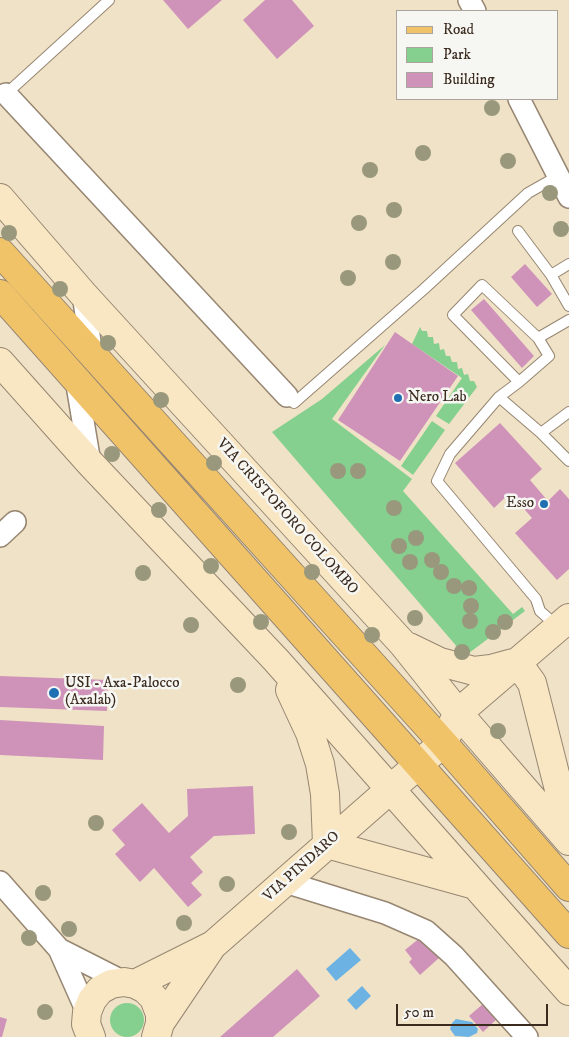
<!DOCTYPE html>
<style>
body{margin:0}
#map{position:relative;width:569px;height:1037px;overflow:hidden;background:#f0e2c6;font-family:"IM FELL DW Pica",serif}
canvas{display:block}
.legend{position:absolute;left:396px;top:10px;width:162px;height:90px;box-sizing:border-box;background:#f6f6f2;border:1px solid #aba49d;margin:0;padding:6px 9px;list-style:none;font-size:15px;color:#3b2a1e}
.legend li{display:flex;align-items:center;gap:10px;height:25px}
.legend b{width:25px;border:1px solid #aba49d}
.scale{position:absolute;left:396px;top:1004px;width:152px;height:22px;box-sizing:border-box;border:2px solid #3b2a1e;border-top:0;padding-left:6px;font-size:15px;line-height:18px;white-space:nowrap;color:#3b2a1e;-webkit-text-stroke:4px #f6f6f2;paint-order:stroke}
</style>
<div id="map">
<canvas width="569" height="1037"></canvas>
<ul class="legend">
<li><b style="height:6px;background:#f0c369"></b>Road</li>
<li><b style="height:14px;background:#85d08e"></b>Park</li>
<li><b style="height:14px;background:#cf93ba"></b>Building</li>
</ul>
<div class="scale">50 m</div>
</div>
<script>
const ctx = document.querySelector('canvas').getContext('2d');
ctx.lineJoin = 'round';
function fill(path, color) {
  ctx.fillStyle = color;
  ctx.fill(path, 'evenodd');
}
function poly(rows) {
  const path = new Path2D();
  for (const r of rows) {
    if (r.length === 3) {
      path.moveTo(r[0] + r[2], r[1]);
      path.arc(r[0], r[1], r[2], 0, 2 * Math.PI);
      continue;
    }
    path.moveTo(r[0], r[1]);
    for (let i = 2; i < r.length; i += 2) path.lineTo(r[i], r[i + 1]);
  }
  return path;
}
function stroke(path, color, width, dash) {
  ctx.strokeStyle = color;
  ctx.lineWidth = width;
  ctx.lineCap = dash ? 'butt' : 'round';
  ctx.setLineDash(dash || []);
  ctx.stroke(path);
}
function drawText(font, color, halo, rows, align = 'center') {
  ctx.font = font + ' "IM FELL DW Pica",serif';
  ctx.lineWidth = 5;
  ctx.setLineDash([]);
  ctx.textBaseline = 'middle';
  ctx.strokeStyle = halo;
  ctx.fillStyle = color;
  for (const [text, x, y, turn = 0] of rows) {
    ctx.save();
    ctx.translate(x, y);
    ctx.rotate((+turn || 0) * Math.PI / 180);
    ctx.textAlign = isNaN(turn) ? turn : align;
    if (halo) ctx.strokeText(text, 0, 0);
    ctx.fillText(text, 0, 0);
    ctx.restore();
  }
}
fill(poly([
 [420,327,422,331,427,331,428,337,433,337,434,344,439,343,440,350,444,349,446,356,450,356,452,362,457,362,458,369,462,368,464,375,468,374,470,381,474,381,477,387,449,424,436,416,462,378,412,344],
 [385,345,332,419,412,479,403,491,513,614,522,607,525,611,465,656,272,432,322,399],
 [432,421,445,430,413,475,401,466],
 [127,1020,17]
]), '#85d08e');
fill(poly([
 [350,948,361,960,336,981,326,969],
 [362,986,371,996,356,1010,347,1000],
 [456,1019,472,1022,478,1029,477,1033,469,1037,455,1036,450,1029,452,1023]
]), '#6cb3e3');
fill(poly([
 [163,0,222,0,188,29],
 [265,0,292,0,314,26,277,59,243,20],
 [525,264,552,294,537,307,511,277],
 [484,299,534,356,522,368,471,310],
 [395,332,458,376,400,461,338,420],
 [500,423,542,469,530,480,548,501,560,489,569,499,569,569,557,580,515,533,532,518,510,493,494,508,455,463],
 [0,676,108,680,107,711,0,707],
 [0,720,104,726,103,760,0,755],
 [253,786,255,834,214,836,190,857,203,872,191,883,202,895,188,907,154,868,140,882,115,854,125,845,112,830,142,803,169,833,188,816,187,789],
 [421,937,439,958,420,975,409,962,412,959,405,950],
 [297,969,320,996,273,1037,220,1037],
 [484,1003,497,1019,483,1032,469,1016],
 [0,1017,7,1019,2,1037,0,1037]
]), '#cf93ba');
const lane = poly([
 [6,94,109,0],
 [518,231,551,275,569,264],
 [551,275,569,306],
 [538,338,549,356,519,382,499,397,450,454,437,481,536,599,540,611,558,627],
 [519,382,453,315,482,285,538,338,569,320],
 [287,396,294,403,424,289,528,193,558,176],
 [499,397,541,433,569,461],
 [541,433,569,412]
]);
const street = poly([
 [469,0,475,11],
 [6,94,287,396],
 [519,99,569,197],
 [83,294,92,355],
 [76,379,90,463],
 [0,536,15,522],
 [0,882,59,949,87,1012],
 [285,882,385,913,426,931,454,956,527,1037],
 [59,949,124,982]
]);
const secondary = poly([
 [0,198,83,294,403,644,458,713,569,841],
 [0,362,90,463,276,660,569,991],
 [409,647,440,662,474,671,491,669,513,663],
 [517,662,532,683,569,829],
 [290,690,310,733,320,764,325,794,327,844],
 [327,844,475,885],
 [135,984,213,945,443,743,458,713,569,618],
 [160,1023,212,946],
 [91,1037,86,1024,87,1012,92,1000,100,990,111,984,124,982,135,984,145,989,154,998,160,1014,160,1023,156,1037]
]);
const primary = poly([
 [0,252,443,743,569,887],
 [0,294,569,934]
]);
stroke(lane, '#968672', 12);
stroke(street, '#968672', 24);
stroke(secondary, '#968672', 30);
stroke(primary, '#968672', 30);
stroke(lane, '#fff', 10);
stroke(street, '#fff', 21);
stroke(secondary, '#f9e7c3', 28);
stroke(primary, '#f0c369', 28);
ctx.fillStyle = '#99987c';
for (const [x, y] of [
 [492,108],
 [423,153],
 [508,161],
 [370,170],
 [550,193],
 [394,210],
 [359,223],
 [561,229],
 [9,233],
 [393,262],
 [348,278],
 [60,289],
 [108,343],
 [161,400],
 [112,454],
 [214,463],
 [338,471],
 [358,471],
 [394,508],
 [159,510],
 [416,538],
 [399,546],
 [432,560],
 [410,562],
 [211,566],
 [312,572],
 [441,572],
 [143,573],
 [454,586],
 [469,588],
 [471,606],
 [415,618],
 [470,621],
 [261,622],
 [505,622],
 [191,625],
 [493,632],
 [372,635],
 [462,652],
 [238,685],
 [498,731],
 [96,823],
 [289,832],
 [227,884],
 [43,893],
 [184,923],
 [69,929],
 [29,938],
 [45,1012]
]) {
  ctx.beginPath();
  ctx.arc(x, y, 8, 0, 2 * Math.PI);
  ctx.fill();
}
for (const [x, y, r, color] of [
 [398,398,5,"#1f6fb2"],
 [544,504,5,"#1f6fb2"],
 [54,693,6,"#1f6fb2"]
]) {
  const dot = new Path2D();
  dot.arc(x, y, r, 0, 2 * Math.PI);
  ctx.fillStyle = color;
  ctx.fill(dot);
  stroke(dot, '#f6f6f2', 2);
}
drawText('15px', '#3b2a1e', '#f6f6f2', [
 ["Nero Lab",408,398],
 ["Esso",534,504,"right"],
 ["USI - Axa-Palocco",65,684],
 ["(Axalab)",65,701]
], 'left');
drawText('15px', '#3b2a1e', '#f6f6f2', [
 ["VIA CRISTOFORO COLOMBO",287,517,48],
 ["VIA PINDARO",302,867,-42]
]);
</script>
